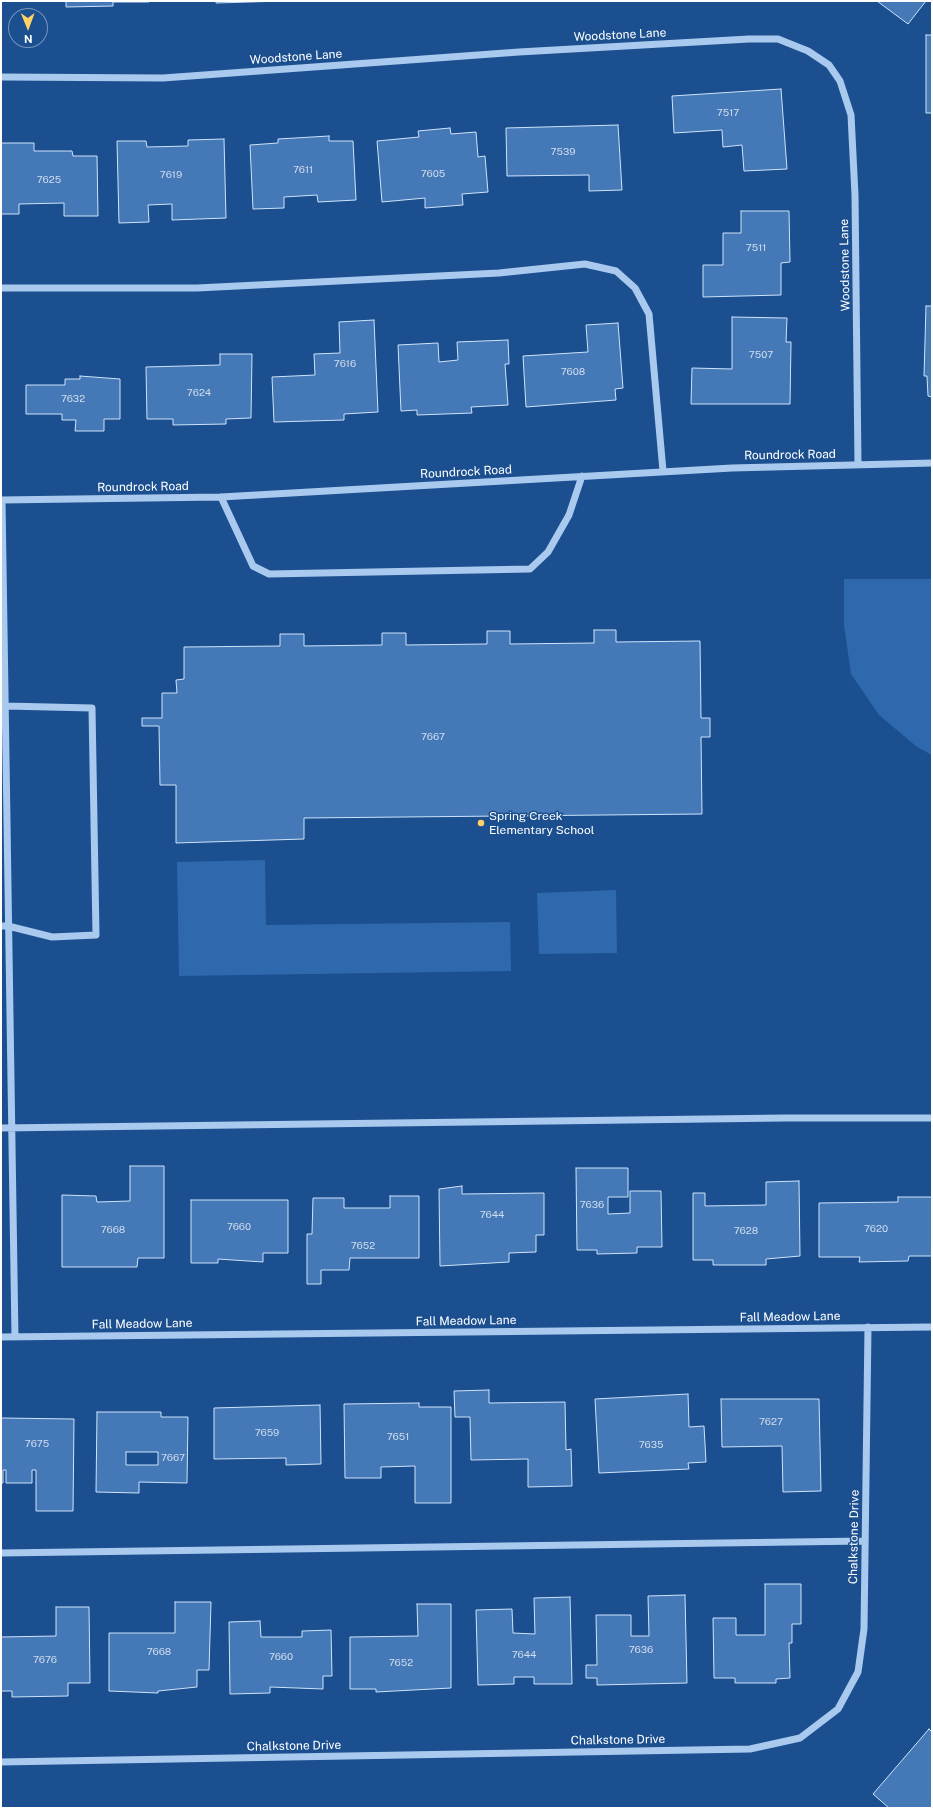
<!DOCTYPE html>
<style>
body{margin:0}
#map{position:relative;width:933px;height:1809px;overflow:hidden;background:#1b4f8f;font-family:"Public Sans",sans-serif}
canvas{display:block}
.frame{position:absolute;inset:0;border:2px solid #fff;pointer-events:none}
.north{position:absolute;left:8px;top:8px;width:40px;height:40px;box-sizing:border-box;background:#1b4f8f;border:1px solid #7695bc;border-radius:50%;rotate:179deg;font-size:11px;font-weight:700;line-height:16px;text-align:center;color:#fff}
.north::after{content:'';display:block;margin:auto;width:14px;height:18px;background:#ffd166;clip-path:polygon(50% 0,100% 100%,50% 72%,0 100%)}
</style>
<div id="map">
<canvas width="933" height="1809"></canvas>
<div class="frame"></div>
<div class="north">N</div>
</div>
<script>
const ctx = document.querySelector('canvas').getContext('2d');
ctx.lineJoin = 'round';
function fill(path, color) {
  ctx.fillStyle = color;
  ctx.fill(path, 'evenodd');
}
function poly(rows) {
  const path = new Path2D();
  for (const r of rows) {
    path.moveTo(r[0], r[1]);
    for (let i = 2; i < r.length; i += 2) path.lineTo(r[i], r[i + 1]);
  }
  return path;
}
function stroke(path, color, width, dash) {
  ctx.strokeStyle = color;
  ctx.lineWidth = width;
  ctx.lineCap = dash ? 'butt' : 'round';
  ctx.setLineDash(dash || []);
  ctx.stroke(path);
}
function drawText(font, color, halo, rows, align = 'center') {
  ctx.font = font + ' "Public Sans",sans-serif';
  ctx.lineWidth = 3;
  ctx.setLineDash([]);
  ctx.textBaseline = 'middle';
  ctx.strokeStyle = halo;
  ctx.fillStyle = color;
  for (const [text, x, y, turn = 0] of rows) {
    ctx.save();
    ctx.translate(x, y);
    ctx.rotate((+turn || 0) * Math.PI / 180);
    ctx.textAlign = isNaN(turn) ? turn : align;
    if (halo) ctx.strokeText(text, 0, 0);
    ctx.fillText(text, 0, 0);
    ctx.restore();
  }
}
fill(poly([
 [844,579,932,579,932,755,917,747,879,715,851,674,844,625],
 [265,860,266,925,510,922,511,971,179,976,177,862],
 [616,890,617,953,539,954,537,893]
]), '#2e69ad');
const building = poly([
 [42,1,149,1,149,2,113,2,113,6,66,7,66,1,42,1],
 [216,1,283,1,216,3,216,1],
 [877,1,926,1,908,24,877,1],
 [926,35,932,35,932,113,926,113,926,35],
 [781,89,787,169,744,171,742,145,723,147,722,130,674,133,672,96,781,89],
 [618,125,622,190,589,191,589,175,507,176,506,128,618,125],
 [450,128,451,134,476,132,478,157,485,156,488,192,462,194,463,205,425,208,425,198,382,202,377,141,419,137,418,131,450,128],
 [329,136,329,141,353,141,356,200,318,202,317,195,284,197,284,208,253,209,250,145,278,143,278,139,329,136],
 [224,139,226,218,172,220,172,204,148,205,149,222,119,223,117,141,146,141,147,147,188,146,188,140,224,139],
 [1,143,34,143,34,151,72,151,73,156,97,156,98,216,64,216,64,203,19,204,19,214,1,214,1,143],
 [741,211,789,211,790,262,781,263,781,295,703,297,703,265,723,265,723,233,741,233,741,211],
 [926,306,932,306,932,397,928,396,927,376,924,376,926,306],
 [732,317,787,318,786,342,791,342,790,404,691,404,692,368,732,369,732,317],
 [374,320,378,412,344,414,344,420,274,422,272,377,315,375,314,354,340,353,339,322,374,320],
 [618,323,623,388,615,389,616,400,526,407,523,356,588,352,586,325,618,323],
 [508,340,509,364,505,364,508,405,471,407,472,413,417,415,417,410,401,411,398,345,438,343,439,362,458,360,457,342,508,340],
 [220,354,252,354,251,418,226,419,226,424,173,425,173,419,147,419,146,367,220,365,220,354],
 [80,376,120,379,120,419,104,419,104,431,75,431,76,420,62,420,62,414,26,414,26,385,65,385,65,379,80,379,80,376],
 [594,630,616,630,616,642,700,641,701,718,710,718,710,737,701,737,702,814,304,818,304,839,176,843,176,785,160,785,159,726,142,726,142,718,162,718,162,693,177,693,176,680,184,679,184,647,280,646,280,634,304,634,304,646,382,645,382,633,406,633,406,645,487,644,487,631,510,631,510,644,594,643,594,630],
 [130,1166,164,1166,164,1258,138,1258,137,1267,62,1267,62,1195,96,1196,97,1202,130,1201,130,1166],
 [576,1168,628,1168,628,1197,608,1197,608,1214,630,1213,630,1191,661,1191,662,1247,637,1247,637,1253,597,1254,597,1250,577,1250,576,1168],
 [799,1181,800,1256,766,1259,766,1265,713,1265,713,1260,693,1260,693,1193,705,1193,705,1206,766,1205,766,1182,799,1181],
 [462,1186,462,1194,544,1193,544,1235,536,1235,536,1252,509,1253,509,1262,440,1266,439,1189,462,1186],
 [390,1196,419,1196,419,1258,350,1258,349,1270,321,1270,321,1284,307,1284,307,1234,312,1234,313,1198,344,1198,344,1208,390,1208,390,1196],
 [898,1197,932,1197,932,1256,909,1256,908,1261,859,1262,860,1257,819,1257,819,1203,898,1202,898,1197],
 [191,1200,288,1200,288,1253,263,1253,263,1262,218,1259,218,1263,191,1263,191,1200],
 [489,1390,489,1403,565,1402,566,1450,571,1449,572,1486,528,1487,528,1459,471,1460,470,1417,455,1417,454,1391,489,1390],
 [688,1394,689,1427,704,1426,706,1462,688,1463,689,1469,599,1473,595,1399,688,1394],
 [721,1399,819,1399,821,1491,783,1492,782,1446,722,1447,721,1399],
 [419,1403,419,1407,451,1407,451,1503,415,1503,415,1466,381,1467,381,1478,345,1478,344,1404,419,1403],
 [320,1405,321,1464,286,1465,286,1458,214,1459,214,1408,320,1405],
 [97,1412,161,1412,161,1417,188,1417,187,1483,139,1482,139,1493,96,1492,97,1412],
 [126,1452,158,1452,158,1465,126,1465,126,1452],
 [1,1418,74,1419,73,1511,36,1511,36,1470,32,1470,32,1483,6,1483,6,1470,3,1470,3,1483,1,1483,1,1418],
 [765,1584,801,1584,801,1624,792,1624,792,1643,789,1643,790,1678,776,1679,776,1683,735,1683,735,1678,714,1678,713,1618,736,1618,736,1635,765,1635,765,1584],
 [685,1595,687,1683,597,1685,597,1678,586,1678,586,1665,597,1665,596,1615,631,1615,631,1636,649,1636,648,1596,685,1595],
 [570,1597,572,1684,534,1684,534,1677,514,1677,514,1684,478,1685,476,1610,512,1609,513,1633,535,1634,534,1598,570,1597],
 [175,1602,211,1602,209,1670,197,1670,197,1687,158,1691,158,1693,109,1691,109,1633,175,1633,175,1602],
 [417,1604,451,1604,451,1688,376,1692,376,1689,350,1689,350,1637,418,1636,417,1604],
 [56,1607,89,1607,90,1683,68,1683,68,1696,12,1697,12,1691,1,1691,1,1637,56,1636,56,1607],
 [260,1621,261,1637,302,1637,302,1631,331,1630,332,1676,323,1676,323,1689,270,1687,270,1693,230,1694,229,1622,260,1621],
 [929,1729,932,1732,932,1808,889,1808,873,1794,929,1729]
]);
fill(building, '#4478b7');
stroke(building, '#cfe3fa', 1);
stroke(poly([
 [1,77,163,78,519,52,749,39,778,39,808,51,829,65,840,81,851,115,855,195,858,465],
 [1,288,197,288,499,273,585,264,616,271,635,288,649,314,663,471],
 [221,497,253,566,269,574,530,569,548,552,569,515,582,476],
 [1,500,221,497,732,468,932,463],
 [2,500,15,1337],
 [1,926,8,926,52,937,96,935,92,708,5,706],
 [1,1128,785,1118,932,1118],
 [1,1337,932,1327],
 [1,1553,865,1541],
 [1,1762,750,1749,800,1738,838,1709,858,1672,864,1629,868,1327]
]), '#a9c9ee', 7);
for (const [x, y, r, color] of [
 [481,823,4,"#ffd166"]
]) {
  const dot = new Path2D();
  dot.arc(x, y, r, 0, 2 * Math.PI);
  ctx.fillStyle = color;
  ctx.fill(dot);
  stroke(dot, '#1b4f8f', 1.5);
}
drawText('10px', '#d0dded', null, [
 ["7517",728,113],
 ["7539",563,152],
 ["7611",303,170],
 ["7605",433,174],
 ["7619",171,175],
 ["7625",49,180],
 ["7511",756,248],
 ["7507",761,355],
 ["7616",345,364],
 ["7608",573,372],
 ["7624",199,393],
 ["7632",73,399],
 ["7667",433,737],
 ["7636",592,1205],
 ["7644",492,1215],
 ["7660",239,1227],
 ["7620",876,1229],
 ["7668",113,1230],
 ["7628",746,1231],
 ["7652",363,1246],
 ["7627",771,1422],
 ["7659",267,1433],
 ["7651",398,1437],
 ["7675",37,1444],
 ["7635",651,1445],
 ["7667",173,1458],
 ["7636",641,1650],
 ["7668",159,1652],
 ["7644",524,1655],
 ["7660",281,1657],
 ["7676",45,1660],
 ["7652",401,1663]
]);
drawText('12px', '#fff', '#1b4f8f', [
 ["Woodstone Lane",620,35,-3],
 ["Woodstone Lane",296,57,-4],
 ["Woodstone Lane",845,265,-91],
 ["Roundrock Road",790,455,-1],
 ["Roundrock Road",466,472,-3],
 ["Roundrock Road",143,487,-1],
 ["Fall Meadow Lane",790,1317,-1],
 ["Fall Meadow Lane",466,1321,-1],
 ["Fall Meadow Lane",142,1324,-1],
 ["Chalkstone Drive",854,1537,-89],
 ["Chalkstone Drive",618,1740,-1],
 ["Chalkstone Drive",294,1746,-1]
]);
drawText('12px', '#fff', '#1b4f8f', [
 ["Spring Creek",489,816],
 ["Elementary School",489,830]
], 'left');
</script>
